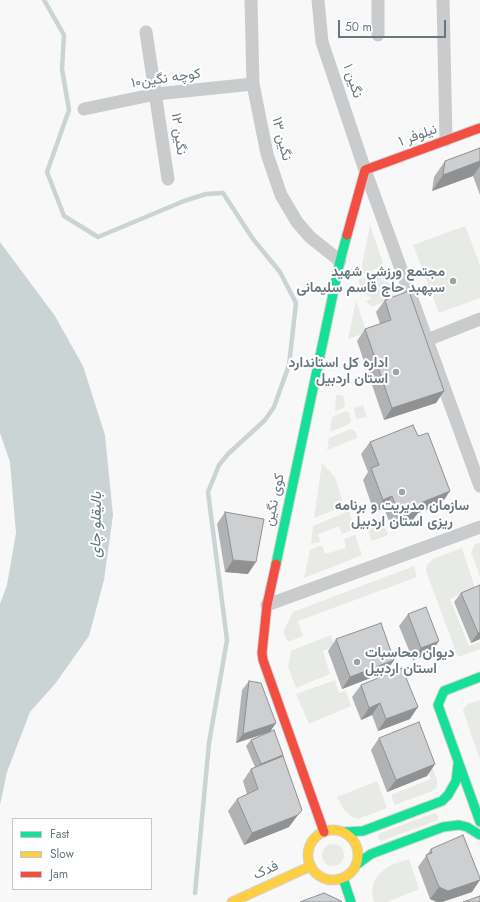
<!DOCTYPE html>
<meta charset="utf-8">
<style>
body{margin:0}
#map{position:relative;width:480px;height:902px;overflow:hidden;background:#f8f8f8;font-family:Jost,sans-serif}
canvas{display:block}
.legend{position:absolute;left:12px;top:818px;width:140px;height:72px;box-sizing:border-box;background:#fff;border:1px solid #c2c9cc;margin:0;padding:5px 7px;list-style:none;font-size:12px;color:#67787f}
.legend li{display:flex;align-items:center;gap:8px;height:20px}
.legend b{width:20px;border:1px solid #c2c9cc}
.scale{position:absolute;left:338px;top:20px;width:108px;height:18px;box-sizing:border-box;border:2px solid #67787f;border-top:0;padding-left:5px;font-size:12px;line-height:14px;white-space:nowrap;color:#67787f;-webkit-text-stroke:3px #fff;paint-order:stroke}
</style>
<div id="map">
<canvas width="480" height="902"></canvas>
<ul class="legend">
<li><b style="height:5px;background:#16e098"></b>Fast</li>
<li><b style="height:5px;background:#ffcf43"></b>Slow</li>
<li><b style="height:5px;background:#f24e42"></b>Jam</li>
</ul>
<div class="scale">50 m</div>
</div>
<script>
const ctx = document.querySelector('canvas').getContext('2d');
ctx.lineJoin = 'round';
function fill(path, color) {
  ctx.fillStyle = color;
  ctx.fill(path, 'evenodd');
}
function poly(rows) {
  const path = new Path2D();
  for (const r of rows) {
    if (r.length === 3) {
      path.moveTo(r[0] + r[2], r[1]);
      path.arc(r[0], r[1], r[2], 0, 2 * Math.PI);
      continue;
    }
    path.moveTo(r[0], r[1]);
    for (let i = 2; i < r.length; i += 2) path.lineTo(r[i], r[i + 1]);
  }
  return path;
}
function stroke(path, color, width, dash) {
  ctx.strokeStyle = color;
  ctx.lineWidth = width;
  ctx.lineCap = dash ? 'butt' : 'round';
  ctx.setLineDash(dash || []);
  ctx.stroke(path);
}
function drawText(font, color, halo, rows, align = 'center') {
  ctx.font = font + ' Jost,Vazirmatn,sans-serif';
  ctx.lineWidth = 4;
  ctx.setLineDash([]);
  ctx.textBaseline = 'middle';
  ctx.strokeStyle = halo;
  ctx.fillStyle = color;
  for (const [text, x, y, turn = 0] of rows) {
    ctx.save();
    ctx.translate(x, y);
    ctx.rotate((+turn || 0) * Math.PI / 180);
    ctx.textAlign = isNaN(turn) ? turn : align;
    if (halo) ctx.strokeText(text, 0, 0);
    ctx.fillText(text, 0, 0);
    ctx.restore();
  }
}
fill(poly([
 [370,225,384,266,360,275],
 [465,226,480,265,480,298,439,313,413,245],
 [379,273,386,275,388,277,380,279,390,283,396,297,374,306,370,305,366,301,372,298,364,294,358,280],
 [356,300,365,328,365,333,348,339],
 [336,395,343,395,345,404,343,408,335,411],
 [363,405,367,417,356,419,354,408],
 [346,411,349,413,351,421,349,424,330,432,332,417],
 [351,429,356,432,357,438,327,450,329,438],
 [322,463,335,477,344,506,314,518],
 [349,511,354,529,342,534,339,526,318,534,320,542,311,544,313,526],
 [382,518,388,535,372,541,365,525],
 [355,535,362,555,304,578,310,550,322,545,325,554,346,548,344,539],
 [480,543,480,577,471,552,475,544],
 [462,548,475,588,450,599,469,646,480,642,480,649,458,657,426,571,427,565,433,559],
 [414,566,417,577,298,621,303,636,288,642,283,632,293,612],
 [331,635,334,646,323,651,330,674,296,688,288,667,291,651],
 [335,680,339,693,346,691,351,706,309,724,296,694],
 [480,700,480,760,463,710,468,704],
 [419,745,425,746,437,780,437,787,432,791,395,805,391,795,431,779],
 [377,781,387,808,358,819,352,817,344,810,337,797],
 [435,813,438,816,438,820,381,841,378,838,378,834],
 [333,855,11],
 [409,859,419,889,387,902,374,902,372,892,374,881,380,873,391,865]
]), '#e8eae6');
fill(poly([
 [0,242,55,316,83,366,105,435,113,515,104,580,89,636,55,684,30,712,7,772,0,805,0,604,7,585,16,533,10,462,0,433]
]), '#cad4d5');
stroke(poly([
 [44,0,64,35,62,69,69,110,47,172,64,216,98,237,184,201,206,194,223,193,253,239,280,272,296,303,289,365,274,407,265,420,228,454,219,465,208,492,227,640,209,743,195,893]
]), '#cad4d5', 4.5);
const fast = poly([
 [276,564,340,261,347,235],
 [480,677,444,691,438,705,480,822],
 [344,832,363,831,442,801,448,795,456,781,458,764],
 [356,865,371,854,443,827,459,825,467,827,480,835],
 [343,878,351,902]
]);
const slow = poly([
 [333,855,25],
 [232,902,311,866]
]);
const jam = poly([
 [347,235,365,170,480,128],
 [276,564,267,605,262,653,263,660,324,832]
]);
stroke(fast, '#d3d4d5', 11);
stroke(slow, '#d3d4d5', 11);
stroke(jam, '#d3d4d5', 11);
stroke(poly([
 [251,0,253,84,267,154,281,195,297,222,310,237,340,261],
 [318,0,322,42,365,170,480,486],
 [378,0,378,35],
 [443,0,446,140],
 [146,32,168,179],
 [84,109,156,94,253,84],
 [427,340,480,319],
 [267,605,480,527]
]), '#c9cbcc', 13);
stroke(fast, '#16e098', 9);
stroke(slow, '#ffcf43', 9);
stroke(jam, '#f24e42', 9);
fill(poly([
 [480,148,480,195,473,176,432,191,434,177,445,161],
 [385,300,444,391,436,403,384,420,357,341,365,329,380,324,376,312],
 [370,442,442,503,418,513,411,522,392,529,384,508,374,512,363,480,368,472,361,454],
 [225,512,248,574,225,572,217,524],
 [480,585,480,639,471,643,454,602,461,593],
 [408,614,431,653,413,660,399,626],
 [336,639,386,672,342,689,328,651],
 [249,681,270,732,282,756,289,827,244,845,228,811,237,799,247,794,243,781,251,769,255,767,246,746,251,740,269,732,236,743,242,690],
 [361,685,410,719,378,731,372,715,361,720,352,697],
 [379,738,435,764,427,776,387,792,371,750],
 [431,849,472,892,442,902,437,902,430,899,418,867]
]), '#b1b2b3');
fill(poly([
 [480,161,480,166,473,176,432,191,443,175],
 [444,391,436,403,384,420,392,408],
 [450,491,442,503,418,513,411,522,392,529,400,517,418,504],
 [392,496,384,508,374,512,383,500],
 [233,560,256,562,248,574,225,572],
 [480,632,480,639,471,643,478,633],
 [439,641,431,653,413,660,421,648],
 [394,660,386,672,342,689,350,677],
 [380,703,372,715,361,720,369,708],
 [418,707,410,719,378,731,386,719],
 [276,723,270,732,236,743,243,734],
 [283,755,279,761,256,770,261,764],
 [435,764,427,776,387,792,396,780],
 [298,815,289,827,244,845,252,833],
 [480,880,472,892,442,902,437,902,430,899,439,887]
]), '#909192');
const building = poly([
 [480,148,480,161,443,175,445,161,480,148],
 [409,291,444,391,392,408,365,329,391,320,385,300,409,291],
 [413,425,418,436,428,433,450,491,418,504,420,510,400,517,392,496,383,500,371,468,379,465,370,442,413,425],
 [225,512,264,519,256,562,233,560,225,512],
 [480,585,480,632,478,633,461,593,480,585],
 [426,607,439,641,421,648,408,614,426,607],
 [381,623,394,660,350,677,336,639,381,623],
 [402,668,418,707,386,719,380,703,369,708,361,685,402,668],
 [249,681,261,683,276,723,243,734,249,681],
 [419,722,435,764,396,780,379,738,419,722],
 [274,730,283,755,261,764,251,740,274,730],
 [283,756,302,810,298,815,252,833,237,799,258,789,251,769,283,756],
 [463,835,480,878,480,880,448,891,439,887,426,855,432,853,431,849,463,835],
 [324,893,341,901,342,902,300,902,324,893],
 [480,896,480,902,463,902,480,896]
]);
fill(building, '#cecfd0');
stroke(building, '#909192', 1);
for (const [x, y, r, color] of [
 [453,281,4,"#9aa5a9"],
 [396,372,4,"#9aa5a9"],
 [402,492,4,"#9aa5a9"],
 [357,662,4,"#9aa5a9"]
]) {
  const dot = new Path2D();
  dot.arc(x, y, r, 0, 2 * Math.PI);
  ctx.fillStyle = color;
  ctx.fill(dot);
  stroke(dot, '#fff', 1.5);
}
drawText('14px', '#67787f', '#fff', [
 ["کوچه نگین۱۰",166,79,-8],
 ["نگین ۱",352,81,72],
 ["نگین ۱۲",178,134,82],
 ["نیلوفر ۱",418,136,-20],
 ["نگین ۱۳",281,139,76],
 ["کوی نگین",275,500,-78],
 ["فدک",266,871,-25]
]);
drawText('bold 14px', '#67787f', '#fff', [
 ["مجتمع ورزشی شهید",445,273],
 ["سپهبد حاج قاسم سلیمانی",445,289],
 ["اداره کل استاندارد",388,364],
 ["استان اردبیل",388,380],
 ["سازمان مدیریت و برنامه",402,507,"center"],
 ["ریزی استان اردبیل",402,523,"center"],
 ["دیوان محاسبات",365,654,"left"],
 ["استان اردبیل",365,670,"left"]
], 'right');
drawText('italic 15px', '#627678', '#fff', [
 ["بالیقلو چای",97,525,-89]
]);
</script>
